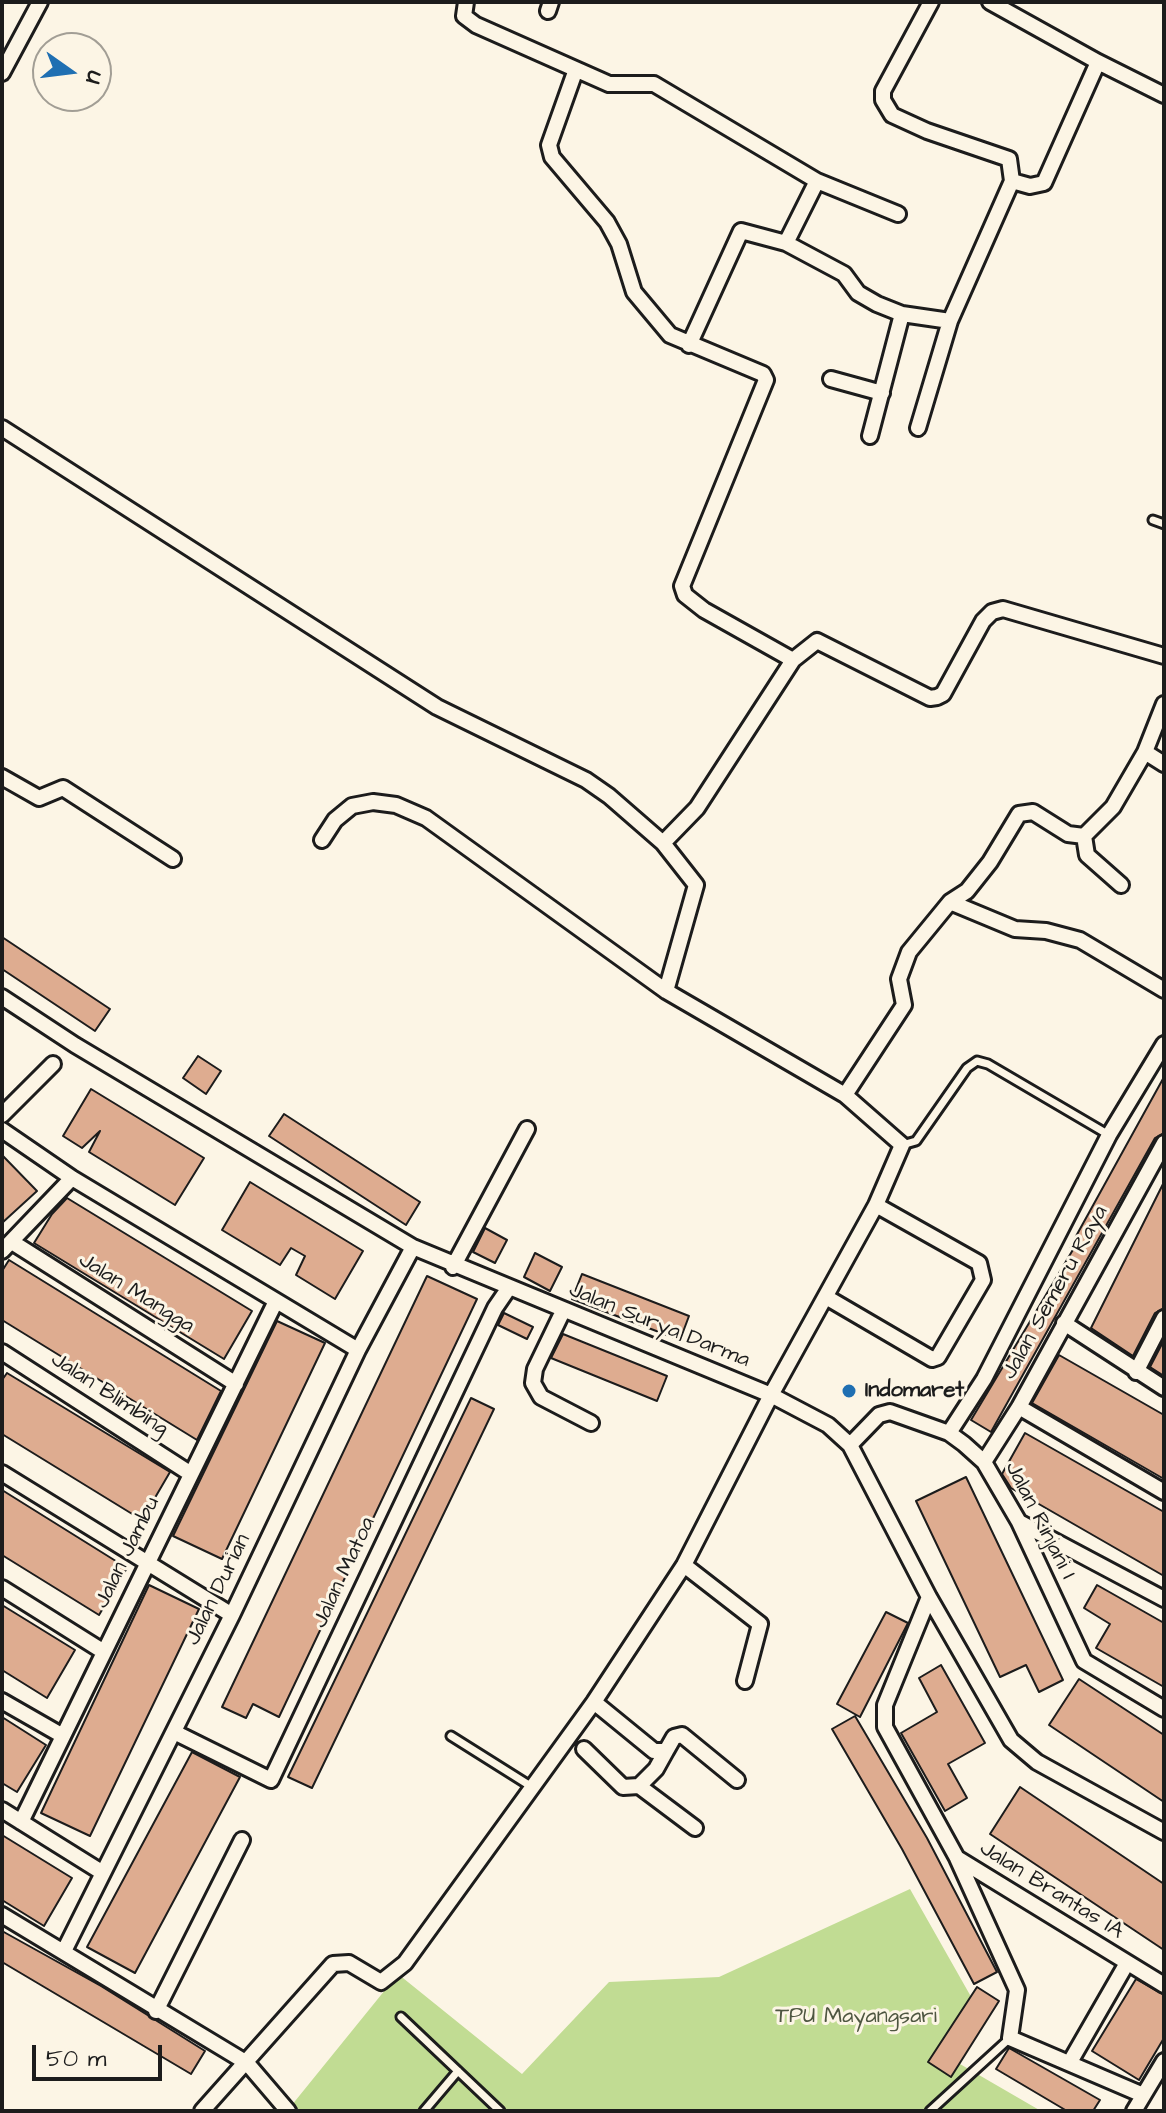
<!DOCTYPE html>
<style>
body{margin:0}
#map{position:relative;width:1166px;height:2113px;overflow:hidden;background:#fcf5e5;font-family:"Architects Daughter",sans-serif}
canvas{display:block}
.frame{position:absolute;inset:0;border:4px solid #1c1c1c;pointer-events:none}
.north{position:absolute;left:32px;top:32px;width:80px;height:80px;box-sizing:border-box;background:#fcf5e5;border:2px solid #a29e95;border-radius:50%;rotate:104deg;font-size:22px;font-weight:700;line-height:32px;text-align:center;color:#1c1c1c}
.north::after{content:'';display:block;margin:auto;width:28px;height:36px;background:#1f6fb2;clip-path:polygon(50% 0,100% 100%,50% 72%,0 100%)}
.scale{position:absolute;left:32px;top:2045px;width:130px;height:36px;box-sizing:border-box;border:4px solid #1c1c1c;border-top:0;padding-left:10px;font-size:24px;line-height:28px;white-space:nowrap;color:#1c1c1c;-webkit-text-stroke:6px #fcf5e5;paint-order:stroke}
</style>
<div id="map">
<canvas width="1166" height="2113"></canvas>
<div class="frame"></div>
<div class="north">U</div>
<div class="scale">50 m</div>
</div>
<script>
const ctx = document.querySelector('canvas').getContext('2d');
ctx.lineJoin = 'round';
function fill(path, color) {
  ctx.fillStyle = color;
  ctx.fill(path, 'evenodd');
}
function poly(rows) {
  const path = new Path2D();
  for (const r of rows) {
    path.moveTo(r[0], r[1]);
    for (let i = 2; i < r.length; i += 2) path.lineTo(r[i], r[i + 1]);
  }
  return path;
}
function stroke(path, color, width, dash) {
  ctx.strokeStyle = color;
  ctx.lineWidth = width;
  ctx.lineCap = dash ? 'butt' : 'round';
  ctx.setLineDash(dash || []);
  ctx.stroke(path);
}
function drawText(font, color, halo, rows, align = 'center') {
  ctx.font = font + ' "Architects Daughter",sans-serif';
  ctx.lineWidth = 6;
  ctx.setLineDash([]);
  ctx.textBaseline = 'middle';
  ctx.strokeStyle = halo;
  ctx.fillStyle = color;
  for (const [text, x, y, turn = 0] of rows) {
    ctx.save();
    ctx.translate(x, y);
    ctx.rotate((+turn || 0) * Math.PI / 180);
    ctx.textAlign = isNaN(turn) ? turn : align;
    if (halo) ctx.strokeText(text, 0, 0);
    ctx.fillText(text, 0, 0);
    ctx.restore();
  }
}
fill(poly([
 [910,1889,974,2002,941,2053,1041,2111,287,2111,398,1974,522,2074,609,1982,719,1977]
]), '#c1dc93');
const building = poly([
 [2,937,110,1009,95,1031,2,969,2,937],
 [198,1056,221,1071,206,1094,183,1078,198,1056],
 [1164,1077,1164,1133,1155,1138,991,1432,971,1420,1074,1248,1070,1247,1164,1077],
 [91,1089,204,1158,175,1205,89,1152,100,1131,82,1148,63,1136,91,1089],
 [284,1114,420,1202,406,1225,269,1136,284,1114],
 [2,1155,37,1191,2,1223,2,1155],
 [250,1182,363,1251,335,1299,296,1275,305,1256,291,1248,280,1265,222,1230,250,1182],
 [1164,1182,1164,1308,1155,1313,1133,1356,1091,1328,1164,1182],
 [67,1198,252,1311,224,1359,34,1243,52,1214,67,1198],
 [485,1228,507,1240,495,1263,473,1252,485,1228],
 [535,1253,562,1267,550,1291,524,1277,535,1253],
 [9,1260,221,1391,197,1440,2,1320,2,1271,9,1260],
 [582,1274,689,1316,680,1340,572,1299,582,1274],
 [427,1276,477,1299,279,1717,253,1704,246,1718,222,1707,427,1276],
 [504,1313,533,1327,527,1339,498,1325,504,1313],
 [277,1321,325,1343,222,1559,173,1536,277,1321],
 [563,1334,667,1376,657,1401,551,1358,563,1334],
 [1164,1340,1164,1376,1150,1367,1164,1340],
 [1059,1355,1164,1415,1164,1479,1032,1403,1059,1355],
 [7,1373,170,1472,142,1520,2,1434,2,1380,7,1373],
 [471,1398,494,1409,312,1788,288,1777,471,1398],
 [1025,1433,1164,1512,1164,1576,1011,1488,1002,1474,1025,1433],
 [966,1477,1063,1680,1039,1692,1026,1665,1000,1677,916,1501,966,1477],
 [2,1490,127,1568,99,1615,2,1555,2,1490],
 [149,1585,199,1609,90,1836,41,1813,149,1585],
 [1097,1585,1164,1623,1164,1687,1096,1648,1110,1624,1084,1608,1097,1585],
 [2,1605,75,1650,47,1698,2,1670,2,1605],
 [886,1612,908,1623,860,1717,837,1704,886,1612],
 [941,1665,985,1743,948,1764,967,1798,945,1811,901,1733,937,1712,919,1678,941,1665],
 [1079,1679,1164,1735,1164,1802,1049,1725,1079,1679],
 [855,1716,927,1838,997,1972,974,1984,902,1849,832,1729,855,1716],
 [2,1717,46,1745,17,1792,2,1783,2,1717],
 [192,1752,240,1777,135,1973,87,1947,192,1752],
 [1020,1787,1164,1884,1164,1950,990,1834,1020,1787],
 [2,1835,72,1878,44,1926,2,1900,2,1835],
 [2,1931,101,1986,205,2051,191,2074,2,1962,2,1931],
 [1136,1979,1164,1995,1164,2038,1139,2080,1092,2051,1136,1979],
 [977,1987,999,2001,951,2077,928,2062,977,1987],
 [1009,2048,1100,2100,1093,2111,1067,2111,996,2069,1009,2048]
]);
fill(building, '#deac90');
stroke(building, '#1c1c1c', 2);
const service = poly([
 [1153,520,1164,524],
 [902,1145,916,1141,967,1068,977,1061,988,1064,1109,1135],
 [451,1736,532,1787],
 [401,2017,500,2111],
 [424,2111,458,2071],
 [930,2111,1010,2038]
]);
const minor = poly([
 [466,2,464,16,476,25,609,84,654,84,817,181,786,243,844,274,858,293,877,304,902,314,950,321,1012,181,1030,186,1044,183,1098,62,1164,95],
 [931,2,883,91,883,100,892,115,927,131,1009,159,1012,181],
 [990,2,1098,62],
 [548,11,551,2],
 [575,72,549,145,552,157,607,222,619,244,634,292,670,335,763,374,766,380,682,586,685,595,704,610,793,660,697,808,663,843],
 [2,73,40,2],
 [817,181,898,214],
 [689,345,741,231,786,243],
 [831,379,882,393],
 [2,428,437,707,586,780,609,796,663,843,696,885,666,991],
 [918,428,950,321],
 [870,436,902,314],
 [793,660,817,641,930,698,937,697,943,694,983,621,992,612,1003,609,1164,656],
 [1145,752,1164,764],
 [2,777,39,798,63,788,173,859],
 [1084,836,1087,855,1121,885],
 [322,840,335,820,352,806,373,802,396,805,426,818,666,991,845,1095],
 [950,902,1015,929,1046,931,1080,940,1164,990],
 [2,997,75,1045,413,1247,771,1395,828,1425,850,1445,929,1597,1011,1740,1037,1762,1164,1832],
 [2,1115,53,1064],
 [2,1130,72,1178,358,1350],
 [12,1242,236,1384],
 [2,1251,72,1178],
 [453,1267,527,1129],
 [826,1297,932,1359,938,1357,983,1280,979,1263,876,1205],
 [563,1311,535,1369,533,1383,541,1397,591,1423],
 [1064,1323,1164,1388],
 [2,1352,191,1474],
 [1136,1372,1164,1318],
 [1019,1407,1164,1492],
 [949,1433,984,1379,1109,1135,1164,1044],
 [850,1445,879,1415,890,1412,949,1433,964,1444,984,1462,1019,1522,1084,1661,1164,1709],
 [984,1462,1019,1407,1164,1143],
 [2,1473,232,1615],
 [1019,1522,1164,1599],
 [684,1565,760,1624,745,1681],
 [2,1588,104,1652],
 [929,1597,885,1705,885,1727,957,1858,1017,1990,1010,2038,1143,2095],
 [2,1701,63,1736],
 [594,1702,654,1751,666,1751,674,1737,682,1735,737,1780],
 [174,1732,271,1780,495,1308,508,1289],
 [584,1749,623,1787,639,1786,656,1769,666,1751],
 [639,1786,695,1828],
 [2,1810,103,1873],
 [21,1822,275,1303],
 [957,1858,1164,1985],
 [2,1915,247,2063,288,2111],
 [64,1951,232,1615,358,1350,413,1247],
 [156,2011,242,1840],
 [1070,2062,1127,1963],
 [202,2111,333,1964,349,1963,381,1982,405,1963,594,1702,684,1565,771,1395,876,1205,902,1145,845,1095,904,1005,899,979,909,952,950,902,967,891,990,862,1019,814,1033,812,1068,834,1084,836,1113,807,1145,752,1164,704],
 [1134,2111,1164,2061]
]);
stroke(service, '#1c1c1c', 13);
stroke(minor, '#1c1c1c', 20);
stroke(service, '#fcf5e5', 7);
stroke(minor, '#fcf5e5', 14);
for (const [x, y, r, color] of [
 [849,1391,8,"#1f6fb2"]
]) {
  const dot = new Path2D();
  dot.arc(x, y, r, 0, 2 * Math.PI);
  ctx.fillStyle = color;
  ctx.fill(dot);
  stroke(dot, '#fcf5e5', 3);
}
drawText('22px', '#1c1c1c', '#fcf5e5', [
 ["Jalan Semeru Raya",1056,1293,-61],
 ["Jalan Mangga",136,1294,32],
 ["Jalan Surya Darma",659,1326,22],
 ["Jalan Blimbing",109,1395,33],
 ["Jalan Rinjani I",1039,1521,63],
 ["Jalan Jambu",128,1553,-64],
 ["Jalan Matoa",345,1573,-65],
 ["Jalan Durian",219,1590,-64],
 ["Jalan Brantas IA",1051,1891,32]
]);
drawText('bold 22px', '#1c1c1c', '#fcf5e5', [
 ["Indomaret",865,1391]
], 'left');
drawText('22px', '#4e5640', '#fcf5e5', [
 ["TPU Mayangsari",856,2017]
]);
</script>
